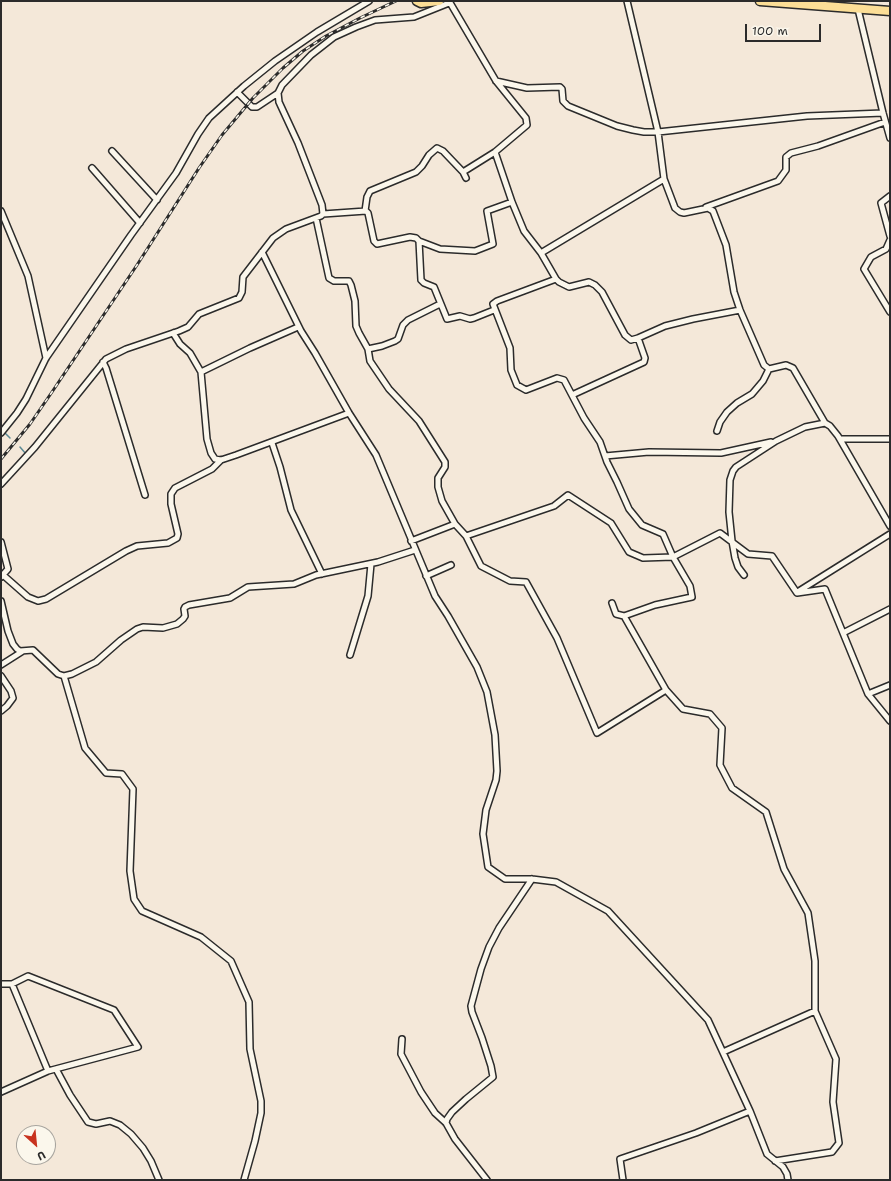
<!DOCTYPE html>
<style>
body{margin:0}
#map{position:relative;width:891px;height:1181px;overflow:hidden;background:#f4e8d9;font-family:"Shantell Sans",sans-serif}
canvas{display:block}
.frame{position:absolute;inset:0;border:2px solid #2b2b2b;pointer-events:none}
.north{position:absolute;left:16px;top:1125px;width:40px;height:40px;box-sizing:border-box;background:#fbf7ec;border:1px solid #a8a59f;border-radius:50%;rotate:153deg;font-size:11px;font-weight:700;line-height:16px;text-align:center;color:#2b2b2b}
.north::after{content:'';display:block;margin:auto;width:14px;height:18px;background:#c8321e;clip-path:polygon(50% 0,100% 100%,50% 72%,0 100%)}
.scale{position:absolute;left:745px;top:24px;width:76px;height:18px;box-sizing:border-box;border:2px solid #2b2b2b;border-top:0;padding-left:5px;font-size:12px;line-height:14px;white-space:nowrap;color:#2b2b2b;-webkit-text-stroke:3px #fbf7ec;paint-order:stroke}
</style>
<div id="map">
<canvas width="891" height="1181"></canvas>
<div class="frame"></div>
<div class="north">U</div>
<div class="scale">100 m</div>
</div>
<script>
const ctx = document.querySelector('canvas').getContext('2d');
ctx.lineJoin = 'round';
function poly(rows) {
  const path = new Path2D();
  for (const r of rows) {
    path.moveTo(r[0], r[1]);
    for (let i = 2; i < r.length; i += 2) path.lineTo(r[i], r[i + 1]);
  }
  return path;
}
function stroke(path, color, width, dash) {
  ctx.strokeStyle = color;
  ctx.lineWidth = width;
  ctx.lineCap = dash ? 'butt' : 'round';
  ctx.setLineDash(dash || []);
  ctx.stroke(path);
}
stroke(poly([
 [4,432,10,438],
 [20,447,26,454]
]), '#5c8a95', 1.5);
const street = poly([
 [627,1,658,132,664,179,675,208,680,212,684,213,708,208,713,211,726,245,734,292,740,310,764,365,769,369,786,365,793,368,825,423,830,426,838,436,890,526],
 [858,9,883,113,890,138],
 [496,81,527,88,560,87,562,89,563,101,568,106,617,126,633,130,644,132,658,132,807,116,883,113],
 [237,92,252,107,257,107,278,93,282,85,311,55,334,37,356,27,375,20,414,17,449,3],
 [112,151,157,200],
 [495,152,512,202,524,231,541,253,556,279,559,282,569,287,589,282,595,285,602,292,625,335,631,340,638,338,665,326,693,319,740,310],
 [92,168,140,223],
 [463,172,466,178],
 [890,196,881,203,890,236],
 [706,207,778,181,786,170,786,157,791,153,818,146,885,122],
 [1,211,28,276,46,358],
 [365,211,367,197,370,191,416,172,422,166,429,155,437,148,443,151,463,172,495,152,527,125,526,118,496,81,449,1],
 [323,214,366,211,368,213,374,241,377,244,410,237,416,238,419,241,440,249,475,251,493,244,487,211,512,202],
 [316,218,329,278,334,281,349,281,351,285,355,301,356,326,359,333,368,349,370,361,389,389,419,421,445,462,445,467,438,478,438,487,442,501,455,524,411,541],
 [890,240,886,249,871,257,864,269,890,312],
 [419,241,421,280,424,283,434,287,447,319,460,316,470,319,474,318,494,310],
 [262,252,301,331,315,353,349,413,376,455,435,596,448,616,477,667,487,692,495,735,497,771,496,780,486,810,483,834,488,867,505,879,532,879,556,882,608,911,708,1020,750,1111,767,1154,783,1167,787,1174,788,1180],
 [541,253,664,179],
 [556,279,497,301,493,304,510,348,511,370,517,385,526,390,557,378,564,380,584,418,600,442,607,462,617,482,629,509,642,525,663,534,673,557,720,533,748,554,772,556,797,593,825,589,868,694,890,721],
 [173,333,180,344,190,353,201,372,207,439,211,453,215,459,221,460,236,455,349,413],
 [368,349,382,346,395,341,398,339,403,325,408,320,440,304],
 [103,362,106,368,145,495],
 [201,372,250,348,298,327],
 [572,395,644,362,645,358,638,338],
 [717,431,720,422,727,412,737,403,752,394,763,381,769,369],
 [1,433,17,413,26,399,46,358,131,235,176,173,198,134,209,118,244,86,275,61,317,32,369,1],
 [840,439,890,439],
 [272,443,280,467,291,510,322,574],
 [605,456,649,452,721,453,771,442],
 [1,484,35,447,106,359,126,349,179,331,188,327,199,314,239,298,242,292,243,277,273,238,286,229,321,216,323,214,322,205,298,143,279,102,278,93],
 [455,524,466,536,554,506,568,495,611,523,629,552,643,558,673,557,690,586,692,597,655,605,624,616,616,614,612,603],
 [466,536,481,566,510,581,526,582,557,638,597,733,666,690,624,616],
 [1,542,8,569,1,577],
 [3,575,28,597,38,601,46,599,126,551,137,546,168,543,177,538,178,534,171,504,171,494,175,488,212,469,221,460],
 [744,575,738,567,735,558,732,541,729,512,730,480,733,471,736,467,776,441,805,427,825,423],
 [426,576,451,565],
 [799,591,890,534],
 [1,601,8,631,13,644,17,649,20,651,33,650,58,674,64,676,72,674,96,662,121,640,137,629,143,627,163,628,177,624,183,619,185,616,184,609,185,607,189,605,230,598,248,587,294,584,316,575,378,562,415,550],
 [843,633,890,609],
 [350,655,368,596,371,564],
 [1,665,23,651],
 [1,676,11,691,13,698,7,706,1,711],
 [64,676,85,748,106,773,122,774,133,789,130,871,134,899,142,911,201,937,231,961,249,1002,250,1049,261,1101,261,1113,255,1141,244,1180],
 [666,690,683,709,710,714,722,728,720,765,732,788,766,812,784,869,808,913,815,961,815,1011,836,1059,833,1102,839,1143,832,1152,775,1161],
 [868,694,890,685],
 [1,984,12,984,28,976,114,1010,138,1047,48,1071,12,984],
 [402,1039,401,1054,421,1092,435,1113,446,1123,455,1139,487,1180],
 [723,1052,815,1011],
 [56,1069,70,1095,88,1122,96,1124,110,1121,120,1125,131,1134,143,1148,151,1161,159,1180],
 [1,1092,48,1071],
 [446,1123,447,1119,452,1112,466,1099,493,1077,491,1066,482,1038,472,1012,471,1006,481,969,489,947,499,928,532,879],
 [623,1180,620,1159,696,1133,750,1111]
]);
const primary = poly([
 [417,1,421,3,439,1],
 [760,1,890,11]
]);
stroke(street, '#2b2b2b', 8);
stroke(primary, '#2b2b2b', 11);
stroke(street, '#fbf7ec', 5);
stroke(primary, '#fcde96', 8);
const rail = poly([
 [1,459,30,424,52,392,137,265,199,168,222,135,253,98,283,68,303,51,326,36,360,18,396,1]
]);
stroke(rail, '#2b2b2b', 3);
stroke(rail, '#fbf7ec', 1.5, [4.5]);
</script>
